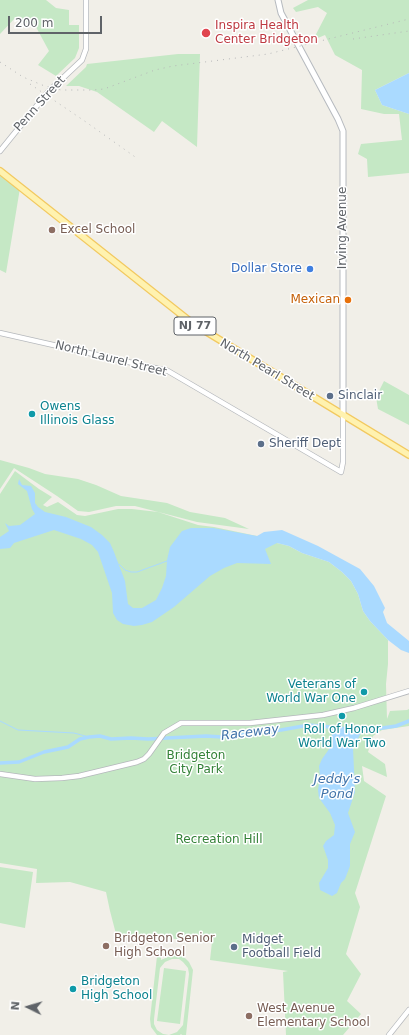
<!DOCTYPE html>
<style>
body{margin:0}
#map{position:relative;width:409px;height:1035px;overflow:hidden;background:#f1efe8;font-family:"DejaVu Sans",sans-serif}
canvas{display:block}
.north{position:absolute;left:8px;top:987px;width:40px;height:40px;-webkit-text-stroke:3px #fff;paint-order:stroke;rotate:275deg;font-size:11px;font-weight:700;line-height:16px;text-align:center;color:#5f6368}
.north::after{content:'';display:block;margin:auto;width:14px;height:18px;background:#5f6368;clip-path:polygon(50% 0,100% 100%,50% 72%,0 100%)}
.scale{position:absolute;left:8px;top:16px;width:94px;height:18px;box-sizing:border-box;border:2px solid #5f6368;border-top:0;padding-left:5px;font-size:12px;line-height:14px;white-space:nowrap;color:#5f6368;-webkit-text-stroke:3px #fff;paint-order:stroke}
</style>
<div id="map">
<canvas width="409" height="1035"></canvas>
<div class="north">N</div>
<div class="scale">200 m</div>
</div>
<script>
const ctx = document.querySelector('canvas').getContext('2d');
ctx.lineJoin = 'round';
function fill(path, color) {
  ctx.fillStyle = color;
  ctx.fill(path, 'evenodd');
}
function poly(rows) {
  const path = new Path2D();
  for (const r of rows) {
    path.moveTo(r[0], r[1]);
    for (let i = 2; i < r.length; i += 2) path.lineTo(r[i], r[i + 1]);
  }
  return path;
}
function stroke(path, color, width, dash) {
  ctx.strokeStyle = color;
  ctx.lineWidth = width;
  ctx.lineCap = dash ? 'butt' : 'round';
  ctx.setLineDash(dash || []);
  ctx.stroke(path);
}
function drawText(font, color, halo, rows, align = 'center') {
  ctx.font = font + ' "DejaVu Sans",sans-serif';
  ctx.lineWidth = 3;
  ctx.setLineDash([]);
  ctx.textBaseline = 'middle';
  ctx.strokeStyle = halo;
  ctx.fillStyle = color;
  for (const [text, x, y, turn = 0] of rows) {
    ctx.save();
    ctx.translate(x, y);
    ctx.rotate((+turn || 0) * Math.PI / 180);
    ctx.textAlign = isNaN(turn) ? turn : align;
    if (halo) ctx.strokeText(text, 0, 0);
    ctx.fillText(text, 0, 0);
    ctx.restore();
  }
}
fill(poly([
 [0,0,46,0,56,8,69,10,69,25,79,25,79,48,75,58,56,76,38,65,49,51,36,27,16,17,0,34],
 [308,0,409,0,409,73,375,90,382,105,409,114,409,173,368,177,367,159,358,154,361,144,402,140,399,114,384,114,361,109,362,70,335,55,325,35,313,40,327,13,318,7,296,12,293,8],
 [178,54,200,54,197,147,162,121,154,132,97,92,79,86,66,86,86,67,87,64],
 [0,171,20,188,6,273,0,270],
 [384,381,409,395,409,425,378,409,376,397],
 [0,460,29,468,45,474,78,479,96,485,121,496,167,503,190,512,225,518,249,529,197,522,135,506,116,506,89,512,78,511,57,496,14,468,0,489],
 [15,471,39,489,52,497,43,505,47,507,58,502,77,515,85,516,118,509,132,509,158,512,198,525,214,527,257,536,277,543,289,546,302,553,329,562,342,572,351,581,358,594,363,611,370,621,388,640,388,664,386,684,387,719,390,711,407,710,409,709,409,726,382,730,373,736,368,752,385,764,387,777,362,766,364,781,386,796,355,893,360,907,346,954,361,974,347,1001,361,1014,343,1035,286,1035,283,972,288,971,210,960,212,942,116,934,110,911,106,892,70,882,36,883,37,869,0,863,0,494],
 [0,867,33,872,25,928,0,923],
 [172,955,178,955,185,958,189,962,193,970,186,1035,182,1035,181,1034,180,1035,157,1035,151,1027,150,1019,157,956,161,957,161,960],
 [172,959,179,959,183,962,188,968,189,974,183,1025,177,1032,169,1035,163,1034,157,1030,154,1024,154,1019,160,968,165,962],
 [164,968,186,971,180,1024,157,1021]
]), '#c5e8c5');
fill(poly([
 [409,73,409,114,382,105,375,90],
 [19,479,22,485,31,486,35,493,35,503,38,507,45,512,66,517,91,527,102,535,110,543,114,552,125,581,128,604,133,608,142,608,156,600,162,588,166,576,167,560,170,547,182,531,191,528,213,528,257,536,264,532,282,530,318,546,360,569,374,586,385,608,383,612,387,623,409,641,409,653,401,650,388,640,370,621,363,611,358,594,351,581,342,572,329,562,302,553,289,546,277,543,265,549,271,564,237,563,224,568,210,576,174,607,152,622,142,625,134,626,123,624,117,620,113,613,112,593,98,552,92,545,81,539,54,530,14,543,10,548,0,549,0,537,9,531,5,523,9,526,20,525,35,514,32,509,27,491,18,484],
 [329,727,341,728,353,731,362,731,353,748,355,792,348,813,355,832,350,844,350,866,345,879,341,883,337,893,332,896,320,890,319,883,328,868,328,860,323,846,326,841,334,835,335,825,330,813,319,798,318,790,320,777,319,766,322,759,332,745,332,735]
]), '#aadaff');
stroke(poly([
 [119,564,125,570,131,572,137,572,167,561],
 [0,721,18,730,74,733,89,737]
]), '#aadaff', 1);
stroke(poly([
 [0,763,19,762,44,752,68,747,80,739,89,737,100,736,111,739,131,738,148,739,206,736,222,737,281,730,309,725,341,728,353,731,362,731,396,726,409,721]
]), '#aadaff', 3.5);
const tertiary = poly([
 [0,151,48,92,82,60,86,49,86,0],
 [0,333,168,371,341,472,343,462,343,415],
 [0,774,35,779,62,778,79,776,137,762,144,759,149,754,164,733,181,723,250,723,323,715,354,708,409,691],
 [389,1035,409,1010]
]);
const secondary = poly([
 [278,0,281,13,338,119,343,131,343,415]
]);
const primary = poly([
 [0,171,192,323,409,455]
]);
stroke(tertiary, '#b5b8bc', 6);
stroke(secondary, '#b6babf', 7);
stroke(primary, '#f2c960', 8);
stroke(tertiary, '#fff', 4.5);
stroke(secondary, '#fff', 5);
stroke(primary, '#fff2af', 5.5);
stroke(poly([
 [353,39,409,31],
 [0,62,23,77,42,85,61,90,93,90,104,89,155,70,173,66,268,54,409,19],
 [30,84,86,122,138,159]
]), '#b6b7b8', 1, [1, 5]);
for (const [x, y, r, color] of [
 [206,33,5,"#e0444e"],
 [52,230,4,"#8d6e63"],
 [310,269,4,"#3f7fe0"],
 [348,300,4,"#e8710a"],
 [330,396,4,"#5c6f8a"],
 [32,414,4,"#0f9aa8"],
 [261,444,4,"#5c6f8a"],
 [364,692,4,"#0f9aa8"],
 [342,716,4,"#0f9aa8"],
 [106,946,4,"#8d6e63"],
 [234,947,4,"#5c6f8a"],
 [73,989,4,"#0f9aa8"],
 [249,1016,4,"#8d6e63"]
]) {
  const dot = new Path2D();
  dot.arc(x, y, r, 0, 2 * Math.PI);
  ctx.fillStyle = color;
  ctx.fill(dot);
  stroke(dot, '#fff', 1.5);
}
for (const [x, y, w] of [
 [195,326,42]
]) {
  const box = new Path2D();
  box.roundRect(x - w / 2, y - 9, w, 18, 3);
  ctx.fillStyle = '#fff';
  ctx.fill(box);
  stroke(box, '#5f6368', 1);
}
drawText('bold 11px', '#5f6368', null, [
 ["NJ 77",195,326]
]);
drawText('12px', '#be3a42', '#fff', [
 ["Inspira Health",215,26],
 ["Center Bridgeton",215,40]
], 'left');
drawText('12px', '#5f6368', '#fff', [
 ["Penn Street",40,104,-48],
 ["Irving Avenue",343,228,-90],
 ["North Laurel Street",111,359,14],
 ["North Pearl Street",267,370,31]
]);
drawText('12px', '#785e54', '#fff', [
 ["Excel School",60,230],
 ["Bridgeton Senior",114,939],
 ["High School",114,953],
 ["West Avenue",257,1009],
 ["Elementary School",257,1023]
], 'left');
drawText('12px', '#366cbe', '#fff', [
 ["Dollar Store",302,269]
], 'right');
drawText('12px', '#c56008', '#fff', [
 ["Mexican",340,300]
], 'right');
drawText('12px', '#4e5e75', '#fff', [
 ["Sinclair",338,396],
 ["Sheriff Dept",269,444],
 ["Midget",242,940],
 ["Football Field",242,954]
], 'left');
drawText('12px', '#0d838f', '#fff', [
 ["Owens",40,407],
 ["Illinois Glass",40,421],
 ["Veterans of",356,685,"right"],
 ["World War One",356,699,"right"],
 ["Roll of Honor",342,730,"center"],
 ["World War Two",342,744,"center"],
 ["Bridgeton",81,982],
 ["High School",81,996]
], 'left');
drawText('12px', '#348238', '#fff', [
 ["Bridgeton",196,756],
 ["City Park",196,770],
 ["Recreation Hill",219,840]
]);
drawText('italic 13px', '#4174aa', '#fff', [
 ["Raceway",250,733,-7],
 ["Jeddy's",337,780],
 ["Pond",337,795]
]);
</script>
